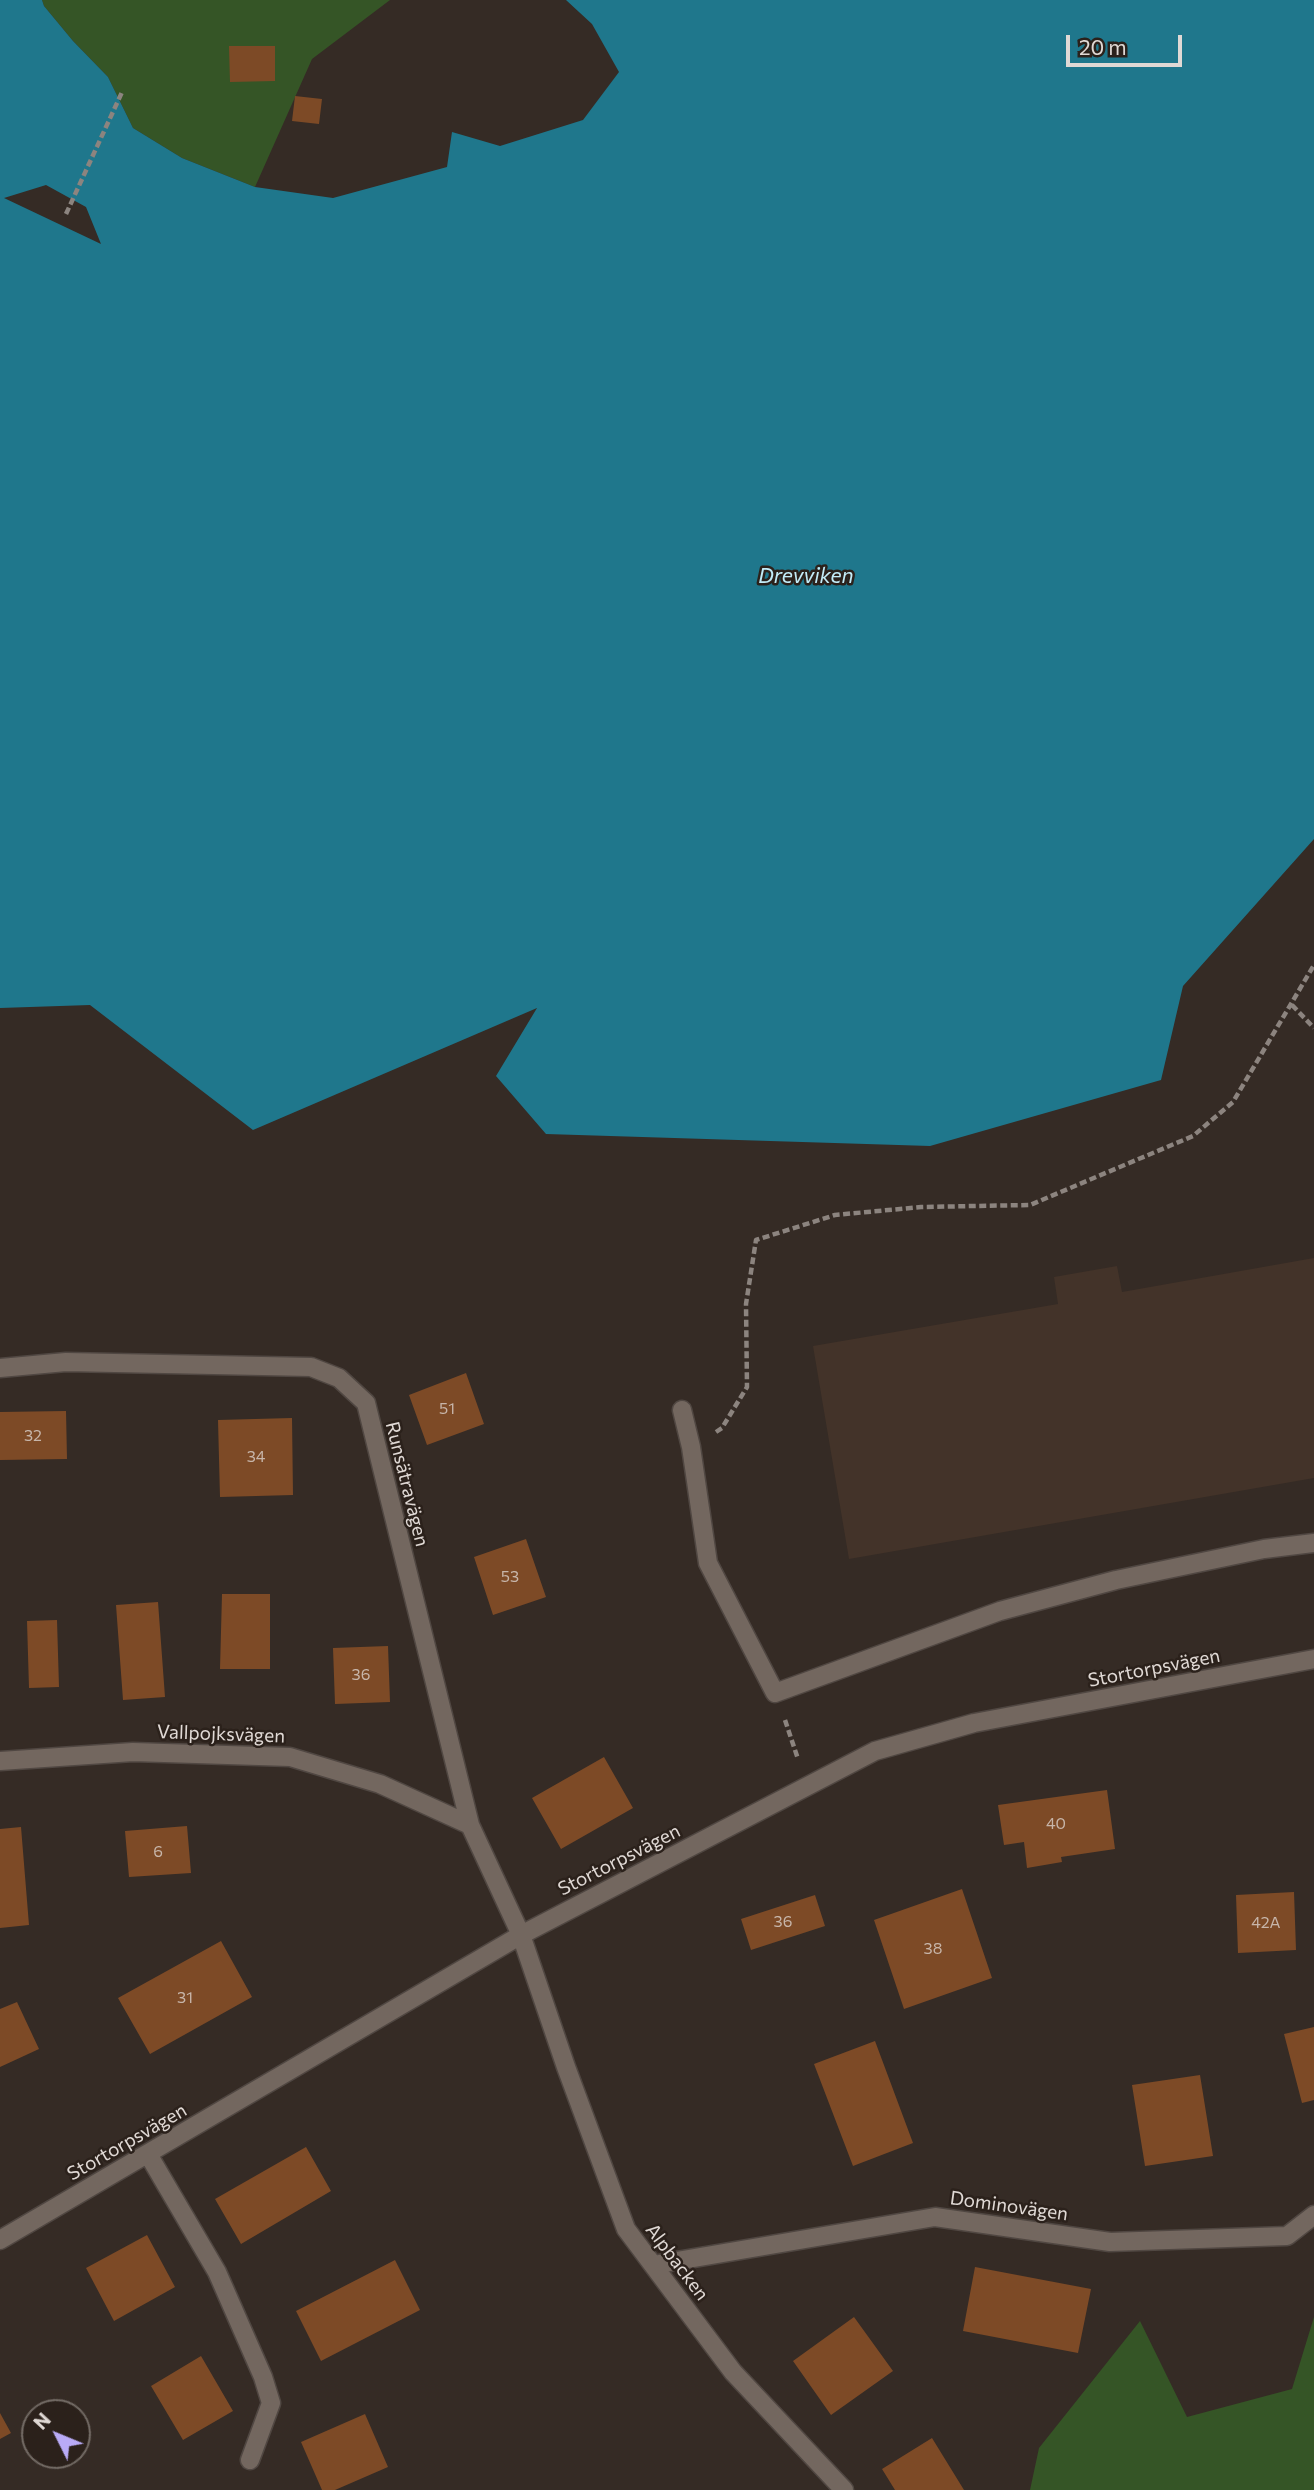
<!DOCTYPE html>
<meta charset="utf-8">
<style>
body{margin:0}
#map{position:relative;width:1314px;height:2490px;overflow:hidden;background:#352b25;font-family:Commissioner,sans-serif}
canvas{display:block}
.north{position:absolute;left:21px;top:2399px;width:70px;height:70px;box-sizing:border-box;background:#2b211b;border:2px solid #736b65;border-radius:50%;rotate:313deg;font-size:19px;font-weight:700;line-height:28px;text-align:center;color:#e0d9d5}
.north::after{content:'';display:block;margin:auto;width:24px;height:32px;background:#b9abf7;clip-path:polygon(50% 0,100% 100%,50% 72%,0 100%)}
.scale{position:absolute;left:1066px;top:35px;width:116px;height:32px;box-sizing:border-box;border:4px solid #e0d9d5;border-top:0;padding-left:9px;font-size:21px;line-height:24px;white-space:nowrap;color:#e0d9d5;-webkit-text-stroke:5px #2b211b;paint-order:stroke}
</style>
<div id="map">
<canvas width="1314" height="2490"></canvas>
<div class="north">N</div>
<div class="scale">20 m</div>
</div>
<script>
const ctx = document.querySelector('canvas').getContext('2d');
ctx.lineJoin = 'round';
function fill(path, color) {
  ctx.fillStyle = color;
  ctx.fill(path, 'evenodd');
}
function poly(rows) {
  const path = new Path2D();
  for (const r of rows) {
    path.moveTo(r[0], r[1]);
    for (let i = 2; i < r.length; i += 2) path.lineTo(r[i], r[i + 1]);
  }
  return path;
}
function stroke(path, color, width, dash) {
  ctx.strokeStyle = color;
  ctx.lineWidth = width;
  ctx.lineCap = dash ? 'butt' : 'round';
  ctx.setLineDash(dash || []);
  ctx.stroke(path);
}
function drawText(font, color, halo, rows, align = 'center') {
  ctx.font = font + ' Commissioner,sans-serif';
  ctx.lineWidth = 5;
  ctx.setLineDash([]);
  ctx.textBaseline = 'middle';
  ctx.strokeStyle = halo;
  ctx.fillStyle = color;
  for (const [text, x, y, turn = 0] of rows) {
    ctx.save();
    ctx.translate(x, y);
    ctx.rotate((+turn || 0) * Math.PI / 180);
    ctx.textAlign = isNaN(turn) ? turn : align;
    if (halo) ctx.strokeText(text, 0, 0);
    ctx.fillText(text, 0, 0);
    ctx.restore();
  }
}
fill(poly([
 [1314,1258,1314,1478,849,1559,813,1346,1058,1304,1054,1277,1117,1266,1122,1292]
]), '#433329');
fill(poly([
 [42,0,390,0,312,59,255,187,182,158,133,128,108,77,73,41,44,6],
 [1314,2317,1314,2490,1030,2490,1039,2448,1140,2321,1187,2417,1292,2389]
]), '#355526');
fill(poly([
 [0,0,42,0,44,6,73,41,108,77,133,128,182,158,255,187,333,198,447,167,452,132,500,146,583,120,619,72,592,24,566,0,1314,0,1314,839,1183,986,1161,1080,930,1146,546,1134,496,1076,537,1008,253,1130,90,1005,0,1008],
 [46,185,86,207,101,244,4,198]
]), '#1f778c');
fill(poly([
 [229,46,275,46,275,81,230,82],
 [295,96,322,99,319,124,292,121],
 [466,1373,484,1424,427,1445,409,1395],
 [66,1411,67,1459,0,1460,0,1412],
 [292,1418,293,1495,220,1497,218,1420],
 [526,1539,546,1597,493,1615,474,1557],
 [222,1594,270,1594,270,1669,220,1669],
 [158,1602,165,1697,123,1700,116,1605],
 [57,1620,59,1687,29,1688,27,1621],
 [388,1646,390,1702,335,1704,333,1648],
 [604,1757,633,1808,561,1849,532,1798],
 [1107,1790,1115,1849,1061,1857,1062,1862,1027,1868,1024,1842,1004,1845,998,1805],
 [187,1826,191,1873,129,1877,125,1831],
 [21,1827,29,1925,0,1928,0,1829],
 [962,1889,992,1978,904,2009,874,1920],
 [1294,1892,1296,1950,1238,1953,1236,1895],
 [815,1895,825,1926,751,1950,741,1919],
 [221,1941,252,1997,150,2054,118,1998],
 [17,2002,39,2049,0,2067,0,2009],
 [1314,2027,1314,2100,1302,2103,1284,2034],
 [875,2041,913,2143,853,2166,814,2064],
 [1200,2075,1213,2156,1145,2166,1132,2085],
 [306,2147,331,2191,241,2244,215,2199],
 [147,2235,175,2287,114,2321,86,2268],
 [395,2260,420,2310,321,2361,296,2311],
 [975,2267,1091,2289,1078,2353,963,2331],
 [854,2317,893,2371,831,2415,793,2361],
 [201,2356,233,2411,183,2440,151,2386],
 [0,2413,11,2433,0,2439],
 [365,2414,388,2467,335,2490,322,2490,301,2442],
 [932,2438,964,2490,895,2490,882,2469]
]), '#7d4a26');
const minor = poly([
 [0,1368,66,1362,311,1367,339,1378,366,1403,470,1825,521,1935,566,2067,626,2229,733,2372,844,2490],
 [682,1410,691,1447,708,1563,775,1693,1000,1611,1116,1580,1264,1549,1314,1543],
 [0,1761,133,1752,290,1757,380,1784,470,1825],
 [148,2154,217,2272,263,2377,271,2403,250,2460],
 [0,2240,521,1935,875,1751,974,1723,1314,1659],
 [653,2265,935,2217,1110,2242,1287,2236,1314,2215]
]);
stroke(minor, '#504742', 21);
stroke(poly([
 [66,214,123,90],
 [1292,1005,1314,1028],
 [716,1432,722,1428,747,1387,746,1304,756,1240,835,1215,921,1207,1030,1205,1193,1136,1233,1102,1314,965],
 [785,1720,798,1759]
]), '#8c847f', 4.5, [7, 3.5]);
stroke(minor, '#73675f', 18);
drawText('16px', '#c7b5a9', null, [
 ["51",447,1409],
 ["32",33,1436],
 ["34",256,1457],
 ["53",510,1577],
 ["36",361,1675],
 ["40",1056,1824],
 ["6",158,1852],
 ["36",783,1922],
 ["42A",1266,1923],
 ["38",933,1949],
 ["31",185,1998]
]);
drawText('19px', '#e0d9d5', '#2b211b', [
 ["Runsätravägen",407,1484,76],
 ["Stortorpsvägen",1154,1668,-11],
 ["Vallpojksvägen",221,1734,2],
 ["Stortorpsvägen",619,1860,-27],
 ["Stortorpsvägen",127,2142,-30],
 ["Dominovägen",1009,2206,8],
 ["Alpbacken",677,2262,53]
]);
drawText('italic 21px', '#c2ecf8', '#2b211b', [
 ["Drevviken",806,576]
]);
</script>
